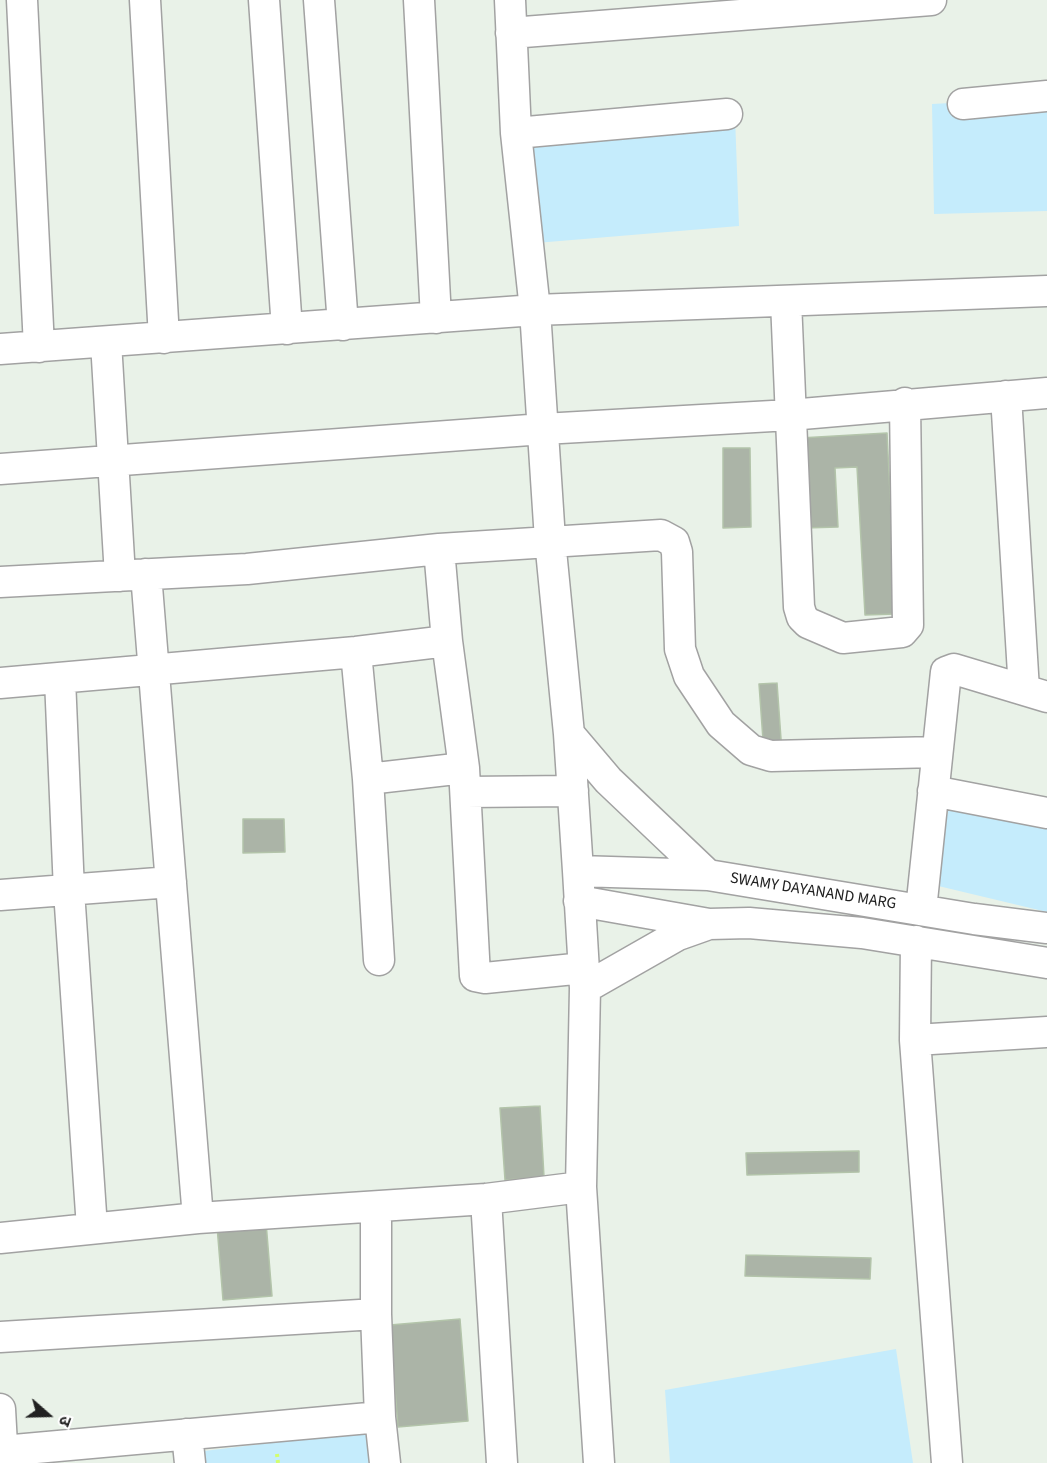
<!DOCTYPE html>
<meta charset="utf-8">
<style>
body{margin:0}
#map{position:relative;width:1047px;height:1463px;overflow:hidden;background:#e9f2e8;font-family:"Source Sans 3","Noto Sans Devanagari",sans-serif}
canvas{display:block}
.north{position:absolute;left:18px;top:1385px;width:60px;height:60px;-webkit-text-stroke:4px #fff;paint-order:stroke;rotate:110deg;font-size:16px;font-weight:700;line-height:24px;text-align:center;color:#212121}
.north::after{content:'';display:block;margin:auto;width:21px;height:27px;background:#212121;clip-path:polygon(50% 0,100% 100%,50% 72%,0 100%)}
</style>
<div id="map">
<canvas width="1047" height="1463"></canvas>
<div class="north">उ</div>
</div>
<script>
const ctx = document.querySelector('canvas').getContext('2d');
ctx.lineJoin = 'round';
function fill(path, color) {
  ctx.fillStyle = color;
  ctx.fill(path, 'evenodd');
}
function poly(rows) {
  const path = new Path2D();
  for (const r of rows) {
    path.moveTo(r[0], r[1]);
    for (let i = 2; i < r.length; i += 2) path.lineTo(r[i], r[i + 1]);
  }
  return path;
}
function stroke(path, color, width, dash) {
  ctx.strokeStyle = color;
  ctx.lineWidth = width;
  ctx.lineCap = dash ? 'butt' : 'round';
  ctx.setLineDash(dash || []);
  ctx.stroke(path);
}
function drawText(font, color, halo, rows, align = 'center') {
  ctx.font = font + ' "Source Sans 3",sans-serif';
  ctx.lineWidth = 4.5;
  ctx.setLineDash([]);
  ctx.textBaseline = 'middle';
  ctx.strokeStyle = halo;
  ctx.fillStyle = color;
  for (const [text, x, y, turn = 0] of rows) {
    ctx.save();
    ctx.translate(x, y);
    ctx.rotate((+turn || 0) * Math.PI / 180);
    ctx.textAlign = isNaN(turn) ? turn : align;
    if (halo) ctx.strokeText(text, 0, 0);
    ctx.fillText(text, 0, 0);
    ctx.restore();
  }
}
fill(poly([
 [1047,98,1047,211,934,214,932,104],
 [735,116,739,226,536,243,529,132],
 [951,800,1047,825,1047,912,930,884],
 [896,1349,913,1463,670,1463,665,1390],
 [384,1429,385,1463,197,1463,196,1452]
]), '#c5ecfc');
const building = poly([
 [887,433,896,614,865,615,857,467,835,468,838,527,804,528,800,438,887,433],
 [723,448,750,448,751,527,723,528,723,448],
 [777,683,782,753,764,754,759,684,777,683],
 [243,819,284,819,285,852,243,853,243,819],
 [540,1106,544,1177,505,1180,500,1108,540,1106],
 [859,1151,859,1172,747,1175,746,1153,859,1151],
 [266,1222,272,1296,223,1300,217,1226,266,1222],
 [746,1255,871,1258,870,1279,745,1276,746,1255],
 [460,1319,468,1421,398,1427,390,1325,460,1319]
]);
fill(building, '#abb4a7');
stroke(building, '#b3c4aa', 1.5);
const minor = poly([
 [22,0,39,347],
 [145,0,164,338],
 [264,0,287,329],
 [319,0,343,325],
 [419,0,436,318],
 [510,0,516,133,535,310,550,540,569,734,578,871,585,988,581,1187,599,1463],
 [511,33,931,0],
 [963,104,1047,96],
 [516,133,727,114],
 [786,301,799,607,802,617,808,623,843,638,902,632,908,625,905,403],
 [106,342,120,576],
 [0,349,535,310,1047,291],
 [1006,396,1024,690],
 [0,469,543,429,790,415,1047,393],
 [146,574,198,1218],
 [0,582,247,569,439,549,661,535,674,542,677,552,680,649,689,676,721,724,751,750,771,756,937,752],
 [356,652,368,779,464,768,447,641],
 [60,679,69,891,92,1228],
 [0,683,356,652,447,641,439,549],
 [569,734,608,780,708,875],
 [464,768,475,976,485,978,584,968],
 [368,779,379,960],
 [933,791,1047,813],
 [466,792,573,791],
 [578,871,708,875,974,919,1047,928],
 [0,895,171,882],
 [579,901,709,924,749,923,862,933,1047,963],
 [921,910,946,672,954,669,1047,697],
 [916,941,915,1040,947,1463],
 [585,988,678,935,709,924],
 [915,1040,1047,1032],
 [486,1199,502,1463],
 [376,1207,376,1314,380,1417,385,1463],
 [0,1238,198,1218,486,1199,581,1187],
 [0,1337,376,1314],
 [0,1409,3,1463],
 [187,1434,190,1463],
 [3,1451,380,1417]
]);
stroke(minor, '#a2a2a2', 33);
stroke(poly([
 [277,1454,278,1463]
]), '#d2fe6d', 4, [3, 3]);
stroke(minor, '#fff', 30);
drawText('16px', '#212121', '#fff', [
 ["SWAMY DAYANAND MARG",813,892,9]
]);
</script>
